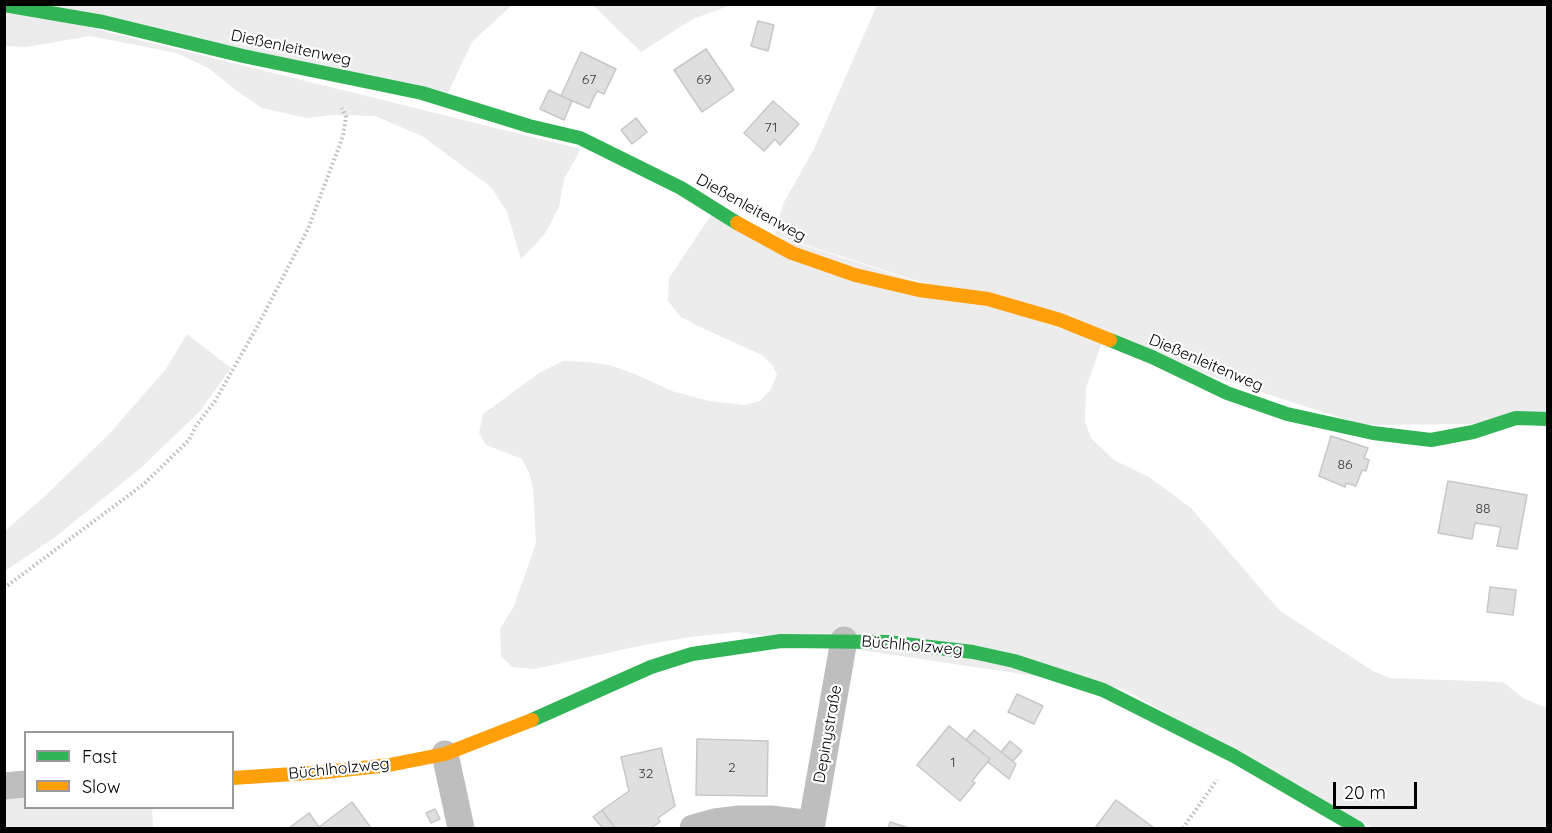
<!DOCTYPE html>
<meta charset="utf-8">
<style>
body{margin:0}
#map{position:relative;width:1552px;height:833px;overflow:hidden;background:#fff;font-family:Quicksand,sans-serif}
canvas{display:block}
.frame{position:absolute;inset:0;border:6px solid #000;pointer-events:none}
.legend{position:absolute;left:24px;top:731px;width:210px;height:78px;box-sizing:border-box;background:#fff;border:2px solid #999;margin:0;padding:8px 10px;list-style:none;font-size:18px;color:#000}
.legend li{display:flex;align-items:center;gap:12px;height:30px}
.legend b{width:30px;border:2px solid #999}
.scale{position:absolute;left:1333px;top:782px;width:84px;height:27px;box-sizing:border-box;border:3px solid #000;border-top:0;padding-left:8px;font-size:18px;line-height:21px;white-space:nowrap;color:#000;-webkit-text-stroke:4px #fff;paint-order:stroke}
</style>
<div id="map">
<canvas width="1552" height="833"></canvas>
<div class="frame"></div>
<ul class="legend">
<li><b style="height:8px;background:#30b455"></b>Fast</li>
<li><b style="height:8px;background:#ff9f0a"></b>Slow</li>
</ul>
<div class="scale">20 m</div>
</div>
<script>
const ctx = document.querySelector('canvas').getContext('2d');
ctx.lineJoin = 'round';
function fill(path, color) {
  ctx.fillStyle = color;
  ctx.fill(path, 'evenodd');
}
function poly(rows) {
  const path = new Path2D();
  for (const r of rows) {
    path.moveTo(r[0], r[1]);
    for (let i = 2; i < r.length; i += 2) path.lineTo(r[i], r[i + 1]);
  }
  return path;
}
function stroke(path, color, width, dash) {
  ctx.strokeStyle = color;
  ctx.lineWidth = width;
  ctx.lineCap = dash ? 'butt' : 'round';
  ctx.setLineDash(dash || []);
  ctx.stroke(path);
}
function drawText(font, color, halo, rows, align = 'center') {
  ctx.font = font + ' Quicksand,sans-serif';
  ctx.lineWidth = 4.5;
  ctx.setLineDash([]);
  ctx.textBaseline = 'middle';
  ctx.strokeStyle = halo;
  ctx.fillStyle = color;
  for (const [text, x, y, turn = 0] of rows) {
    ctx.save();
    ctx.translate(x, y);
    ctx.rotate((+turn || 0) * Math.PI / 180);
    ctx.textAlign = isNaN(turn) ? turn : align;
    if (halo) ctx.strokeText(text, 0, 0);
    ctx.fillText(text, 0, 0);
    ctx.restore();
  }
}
fill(poly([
 [37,5,512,5,472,42,447,95],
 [593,5,731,5,693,19,641,52],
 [877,5,1547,5,1547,412,1471,424,1363,425,775,235,783,204,814,149],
 [4,12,75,24,581,149,564,179,559,207,545,234,521,259,507,212,491,187,422,136,375,116,333,115,307,118,262,108,237,91,208,68,177,53,90,36,26,47,5,46],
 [711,215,1102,342,1086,388,1085,421,1091,438,1114,460,1149,477,1191,508,1280,611,1373,671,1390,678,1503,682,1523,698,1547,708,1547,828,1373,828,1123,689,738,632,690,637,639,646,534,669,512,667,501,656,500,629,514,606,536,543,533,488,530,475,522,459,486,445,479,433,483,414,539,373,563,361,588,362,609,365,635,374,672,391,709,401,745,405,760,401,771,389,777,374,772,365,762,355,700,327,681,317,668,301,669,278],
 [187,334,231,368,200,411,142,467,54,538,5,571,5,531,46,495,109,434,166,369],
 [25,797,26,808,152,808,153,828,5,828,4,798]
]), '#ececec');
const building = poly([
 [758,21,774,25,768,51,751,46,758,21],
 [706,49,734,90,702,112,674,70,706,49],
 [581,52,616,69,604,94,597,91,589,108,561,96,581,52],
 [549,90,572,101,564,120,540,109,549,90],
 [773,101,799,124,780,145,775,139,764,151,744,133,773,101],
 [636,118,647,132,632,144,621,130,636,118],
 [1331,436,1368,448,1364,458,1369,460,1366,471,1362,470,1356,486,1346,483,1345,487,1319,476,1331,436],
 [1448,481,1527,495,1517,549,1497,546,1501,527,1475,523,1472,539,1438,533,1448,481],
 [1490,587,1516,590,1513,615,1487,612,1490,587],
 [1017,694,1043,706,1034,724,1008,712,1017,694],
 [949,726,990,759,972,781,975,783,960,801,917,765,949,726],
 [974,730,1016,764,1009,779,988,762,990,759,966,740,974,730],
 [697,739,768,741,767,796,696,795,697,739],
 [1010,741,1022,751,1013,761,1001,752,1010,741],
 [661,748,675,806,658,818,660,822,651,828,615,828,602,810,629,791,621,757,661,748],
 [1116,800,1153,827,1152,828,1095,828,1116,800],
 [352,802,371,828,289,828,309,813,319,827,352,802],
 [435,809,440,819,431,823,426,813,435,809],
 [602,810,615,828,603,828,593,817,602,810],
 [890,822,909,828,888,828,890,822]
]);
fill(building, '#dfdfdf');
stroke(building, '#c7c7c7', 1.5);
stroke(poly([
 [4,588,144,484,189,440,196,426,215,401,257,327,308,229,343,136,346,117,342,108],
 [1183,828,1217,780]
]), '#b9b9b9', 4, [1.5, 3]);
stroke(poly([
 [445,754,461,828],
 [4,786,26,784],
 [693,828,715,822,739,819,771,819,812,824],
 [811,828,844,640]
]), '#bebebe', 27);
stroke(poly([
 [4,5,103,22,243,56,422,93,529,126,580,138,681,188,737,223],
 [1110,340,1152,357,1227,393,1287,414,1373,433,1431,440,1473,432,1516,418,1548,419],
 [532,720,651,667,692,654,781,641,887,642,973,652,1014,661,1103,690,1234,756,1358,828]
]), '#30b455', 14);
stroke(poly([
 [737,223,792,253,855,275,919,290,988,299,1060,320,1110,340],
 [232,778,325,772,389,765,445,754,532,720]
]), '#ff9f0a', 14);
drawText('14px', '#383838', null, [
 ["67",589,80],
 ["69",704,80],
 ["71",771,128],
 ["86",1345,465],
 ["88",1483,509],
 ["1",953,763],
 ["2",732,768],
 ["32",646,774]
]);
drawText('16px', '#000', '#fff', [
 ["Dießenleitenweg",291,48,12],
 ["Dießenleitenweg",751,208,29],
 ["Dießenleitenweg",1206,363,23],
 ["Büchlholzweg",912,646,5],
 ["Depinystraße",828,734,-80],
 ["Büchlholzweg",339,769,-6]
]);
</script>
